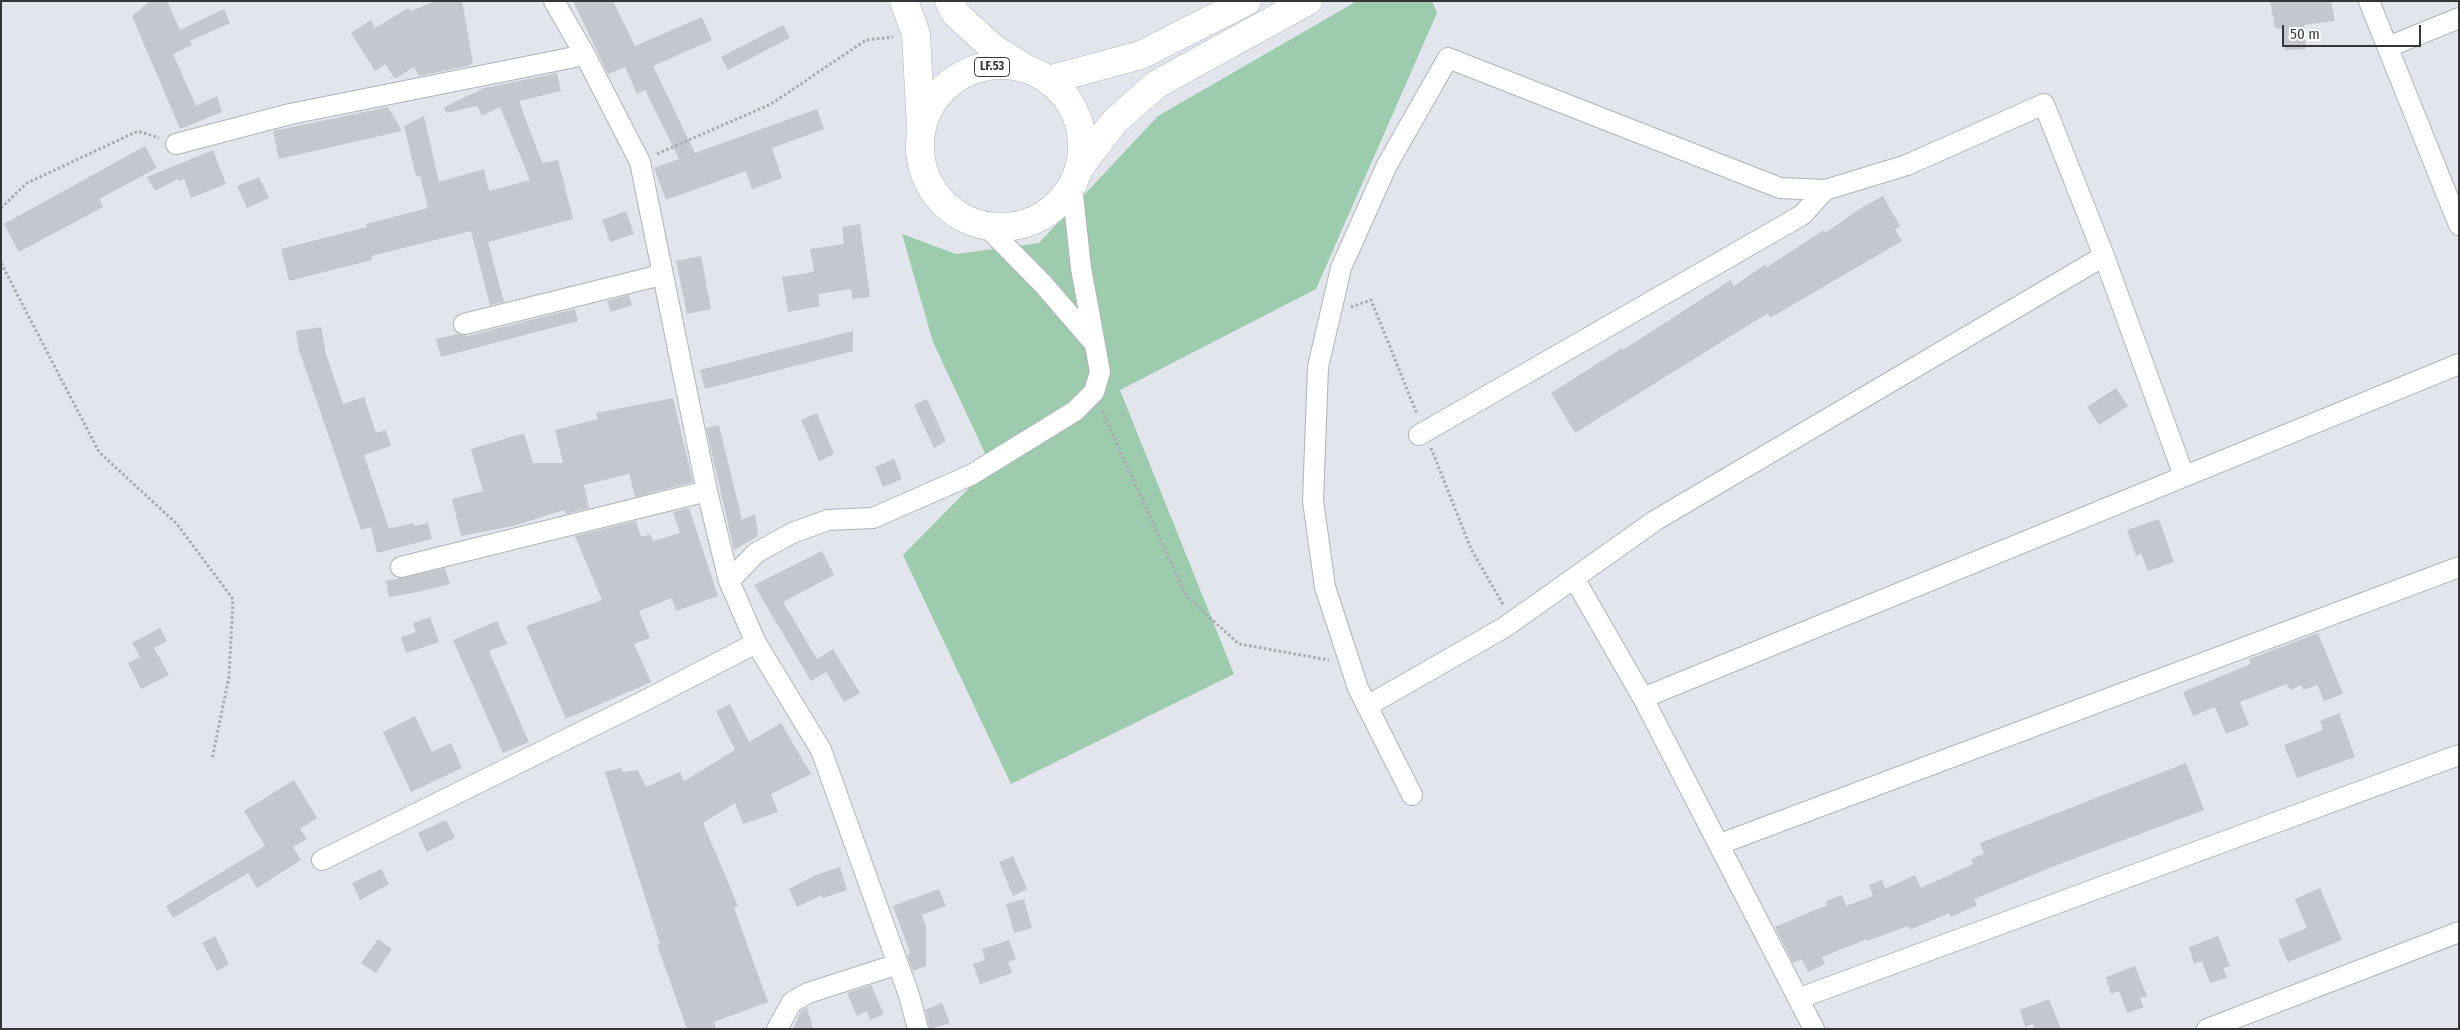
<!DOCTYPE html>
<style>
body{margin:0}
#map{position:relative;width:2460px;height:1030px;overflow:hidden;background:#e2e6ec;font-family:"Fira Sans Condensed",sans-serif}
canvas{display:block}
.frame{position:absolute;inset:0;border:2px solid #353639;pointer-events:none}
.scale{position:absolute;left:2282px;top:25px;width:139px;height:22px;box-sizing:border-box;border:2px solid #353639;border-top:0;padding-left:6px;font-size:15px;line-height:18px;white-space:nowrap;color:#353639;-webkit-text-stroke:4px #fff;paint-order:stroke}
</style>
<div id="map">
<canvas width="2460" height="1030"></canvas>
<div class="frame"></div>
<div class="scale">50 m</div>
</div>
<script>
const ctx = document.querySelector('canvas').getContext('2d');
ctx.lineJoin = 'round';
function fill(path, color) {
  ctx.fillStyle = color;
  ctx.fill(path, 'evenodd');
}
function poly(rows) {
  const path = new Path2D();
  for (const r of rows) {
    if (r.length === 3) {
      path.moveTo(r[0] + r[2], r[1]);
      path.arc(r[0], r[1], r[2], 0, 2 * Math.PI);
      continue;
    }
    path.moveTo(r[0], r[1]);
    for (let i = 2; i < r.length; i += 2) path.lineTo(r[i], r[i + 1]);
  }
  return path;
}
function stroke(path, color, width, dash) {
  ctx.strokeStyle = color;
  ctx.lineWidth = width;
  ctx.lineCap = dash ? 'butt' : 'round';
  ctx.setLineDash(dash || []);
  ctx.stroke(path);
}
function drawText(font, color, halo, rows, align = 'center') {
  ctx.font = font + ' "Fira Sans Condensed",sans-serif';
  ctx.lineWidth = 5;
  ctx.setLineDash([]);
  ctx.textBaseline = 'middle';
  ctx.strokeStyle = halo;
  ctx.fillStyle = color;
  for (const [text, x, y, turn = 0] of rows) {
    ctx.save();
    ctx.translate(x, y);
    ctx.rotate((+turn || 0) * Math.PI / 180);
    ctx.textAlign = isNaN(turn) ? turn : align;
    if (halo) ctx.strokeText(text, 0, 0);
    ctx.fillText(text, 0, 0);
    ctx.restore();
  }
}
fill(poly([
 [1357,1,1432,1,1437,13,1316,289,1120,390,1234,674,1011,784,903,555,991,466,933,342,902,234,956,254,1039,243,1158,116]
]), '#9dcbad');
fill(poly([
 [150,1,167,1,180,30,224,9,230,23,190,41,192,45,173,54,196,106,217,96,222,112,180,129,132,16],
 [436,1,462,1,473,63,468,66,419,76,414,67,395,79,385,64,375,71,351,33,371,20,375,28,408,8,410,11],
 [573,1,613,1,635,46,702,17,712,40,653,66,695,153,817,109,824,129,772,148,782,178,752,189,746,171,666,200,654,168,679,159,645,90,637,94,625,67,608,74],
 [2270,1,2331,1,2335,21,2304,25,2306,49,2285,50,2282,29,2275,28],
 [783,25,790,38,728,70,721,57],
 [557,73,561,91,519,101,542,163,558,160,573,219,488,242,504,302,490,305,471,231,371,256,372,260,289,281,281,249,367,227,366,224,428,208,420,176,416,176,404,126,424,116,439,182,484,169,489,191,530,180,500,107,482,116,477,106,446,113,444,107,484,88],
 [388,107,402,131,279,159,273,131],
 [145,146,157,168,99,199,103,207,19,252,4,224],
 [213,150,226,184,191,198,184,179,179,181,178,179,155,191,147,177],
 [259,177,269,198,247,208,237,186],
 [1883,196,1900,226,1895,229,1902,241,1770,318,1768,313,1575,433,1551,393,1622,348,1623,350,1731,280,1734,286,1766,264,1767,267,1824,230,1825,233,1861,208],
 [626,211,634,234,610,242,602,220],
 [860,224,870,297,852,299,851,289,818,294,820,306,788,312,782,277,814,272,810,249,844,244,842,227],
 [701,256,711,309,687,314,676,261],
 [629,295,632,305,611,312,607,301],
 [575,309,578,321,441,357,436,339,457,334,467,336],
 [321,327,326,354,343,404,364,397,376,433,386,430,391,446,364,455,389,529,414,523,414,526,428,523,432,539,377,553,371,527,361,530,299,350,296,331],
 [853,331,853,351,705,389,700,370],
 [2116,388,2128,406,2099,425,2087,407],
 [673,398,693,482,635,497,629,474,584,485,589,508,566,514,564,510,513,526,461,536,452,499,483,491,471,449,524,433,533,463,563,463,555,430,598,419,596,413],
 [927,399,946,441,934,448,914,405],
 [817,413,834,454,819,461,801,420],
 [719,425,742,520,755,514,758,536,734,550,706,428],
 [894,459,902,479,883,487,875,467],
 [689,508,718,596,676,611,672,598,639,611,650,638,634,644,651,682,566,719,526,626,602,600,575,536,636,521,641,537,650,534,653,541,680,533,673,512],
 [2159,519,2174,562,2148,571,2141,554,2136,556,2127,530],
 [822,551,834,575,783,602,817,659,833,649,860,693,844,702,826,672,811,681,754,585],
 [445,568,450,584,418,592,389,597,386,581],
 [430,617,439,642,406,653,401,637,416,632,413,623],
 [497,621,507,644,489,651,529,742,503,753,453,640],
 [160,628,167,641,154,648,169,675,141,689,128,663,140,657,132,643],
 [2318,633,2343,694,2324,701,2317,685,2303,690,2301,685,2290,690,2287,684,2240,702,2249,725,2226,734,2215,707,2193,716,2183,692,2251,664,2249,659],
 [730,704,749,742,781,723,811,774,771,794,778,812,743,824,735,803,703,823,738,906,734,908,768,1002,714,1022,716,1029,687,1029,657,945,660,944,605,772,621,768,623,772,638,770,646,787,680,772,684,781,735,750,716,711],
 [2339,713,2355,757,2297,778,2284,745,2323,730,2320,721],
 [415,716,432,752,451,743,462,768,411,792,383,732],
 [2186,763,2204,810,2057,865,1974,899,1977,905,1951,917,1949,913,1910,930,1908,926,1867,941,1867,939,1822,957,1825,964,1808,972,1802,959,1793,963,1775,927,1827,905,1826,901,1842,895,1846,906,1873,896,1869,885,1882,880,1885,889,1915,875,1921,888,1973,864,1971,859,1984,854,1980,843],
 [294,780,317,818,300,829,307,839,293,847,301,860,257,888,248,873,173,918,166,906,265,846,244,811],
 [446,820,455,838,427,852,418,833],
 [1013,856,1027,889,1013,896,999,862],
 [840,867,847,890,823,898,822,895,797,907,789,889,816,875],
 [381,869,389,884,360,900,352,883],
 [2320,888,2342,940,2288,962,2278,940,2307,928,2295,899],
 [939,889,946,906,922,915,926,926,926,966,913,971,907,955,910,953,893,906],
 [1024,899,1032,928,1014,933,1006,904],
 [215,936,229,964,217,971,202,943],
 [2218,936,2230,966,2223,968,2227,978,2210,983,2202,961,2194,964,2189,947],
 [378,939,392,949,376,973,361,963],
 [1009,940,1016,959,1008,962,1012,973,980,984,973,964,985,960,982,949],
 [2135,966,2147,996,2140,998,2144,1007,2127,1013,2119,991,2111,994,2106,977],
 [871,985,884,1014,870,1020,867,1011,857,1016,847,993],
 [2049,999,2061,1029,2035,1029,2033,1024,2025,1027,2020,1010],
 [942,1003,950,1023,930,1029,925,1010],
 [807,1007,813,1029,793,1029,801,1011]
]), '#c4c8ce');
const minor = poly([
 [554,1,585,55,640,162,707,491,729,581,756,643,821,750,909,995,918,1029],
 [2369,1,2459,225],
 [2388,47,2459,18],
 [176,144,290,114,585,55],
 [986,226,1043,284,1094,343],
 [464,324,661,275],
 [1419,435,1802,215,1825,190],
 [401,567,707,491],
 [1574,578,1643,698,1814,1029],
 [729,581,756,553,792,533,828,520,873,518,971,475,1075,411,1094,392,1100,372,1081,268,1072,186],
 [1643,698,2459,364],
 [1367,706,1505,627,1656,520,2104,256],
 [1412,795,1358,688,1325,587,1313,501,1318,367,1341,268,1387,165,1448,58,1780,188,1825,190,1907,165,2044,104,2104,256,2184,476],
 [1720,844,2459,567],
 [322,860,644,701,756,643],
 [1800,998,2459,755],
 [777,1029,792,1002,808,993,898,964],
 [2207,1029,2459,932]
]);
const highway = poly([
 [904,1,916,34,921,128],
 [949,1,956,14,993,48,1025,68],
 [1001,146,81],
 [1048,80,1141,55,1247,1],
 [1080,167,1114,122,1157,84,1308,1]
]);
stroke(minor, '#afb3b9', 22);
stroke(highway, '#afb3b9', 29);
stroke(poly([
 [657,154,771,104,866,40,893,37],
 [1,208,27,183,138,131,159,138],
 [1,263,99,452,177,524,233,599,229,677,212,759],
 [1351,307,1371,300,1417,414],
 [1102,411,1186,596,1239,644,1329,660],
 [1431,448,1471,549,1504,606]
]), '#a7aaaf', 3, [2.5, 2.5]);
stroke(minor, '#fff', 20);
stroke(highway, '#fff', 28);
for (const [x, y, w] of [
 [992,67,35]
]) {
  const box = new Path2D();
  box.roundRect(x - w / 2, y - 9.5, w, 19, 4);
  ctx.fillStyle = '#fff';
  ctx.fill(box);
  stroke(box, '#353639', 1);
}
drawText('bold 12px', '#353639', null, [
 ["LF.53",992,67]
]);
</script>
